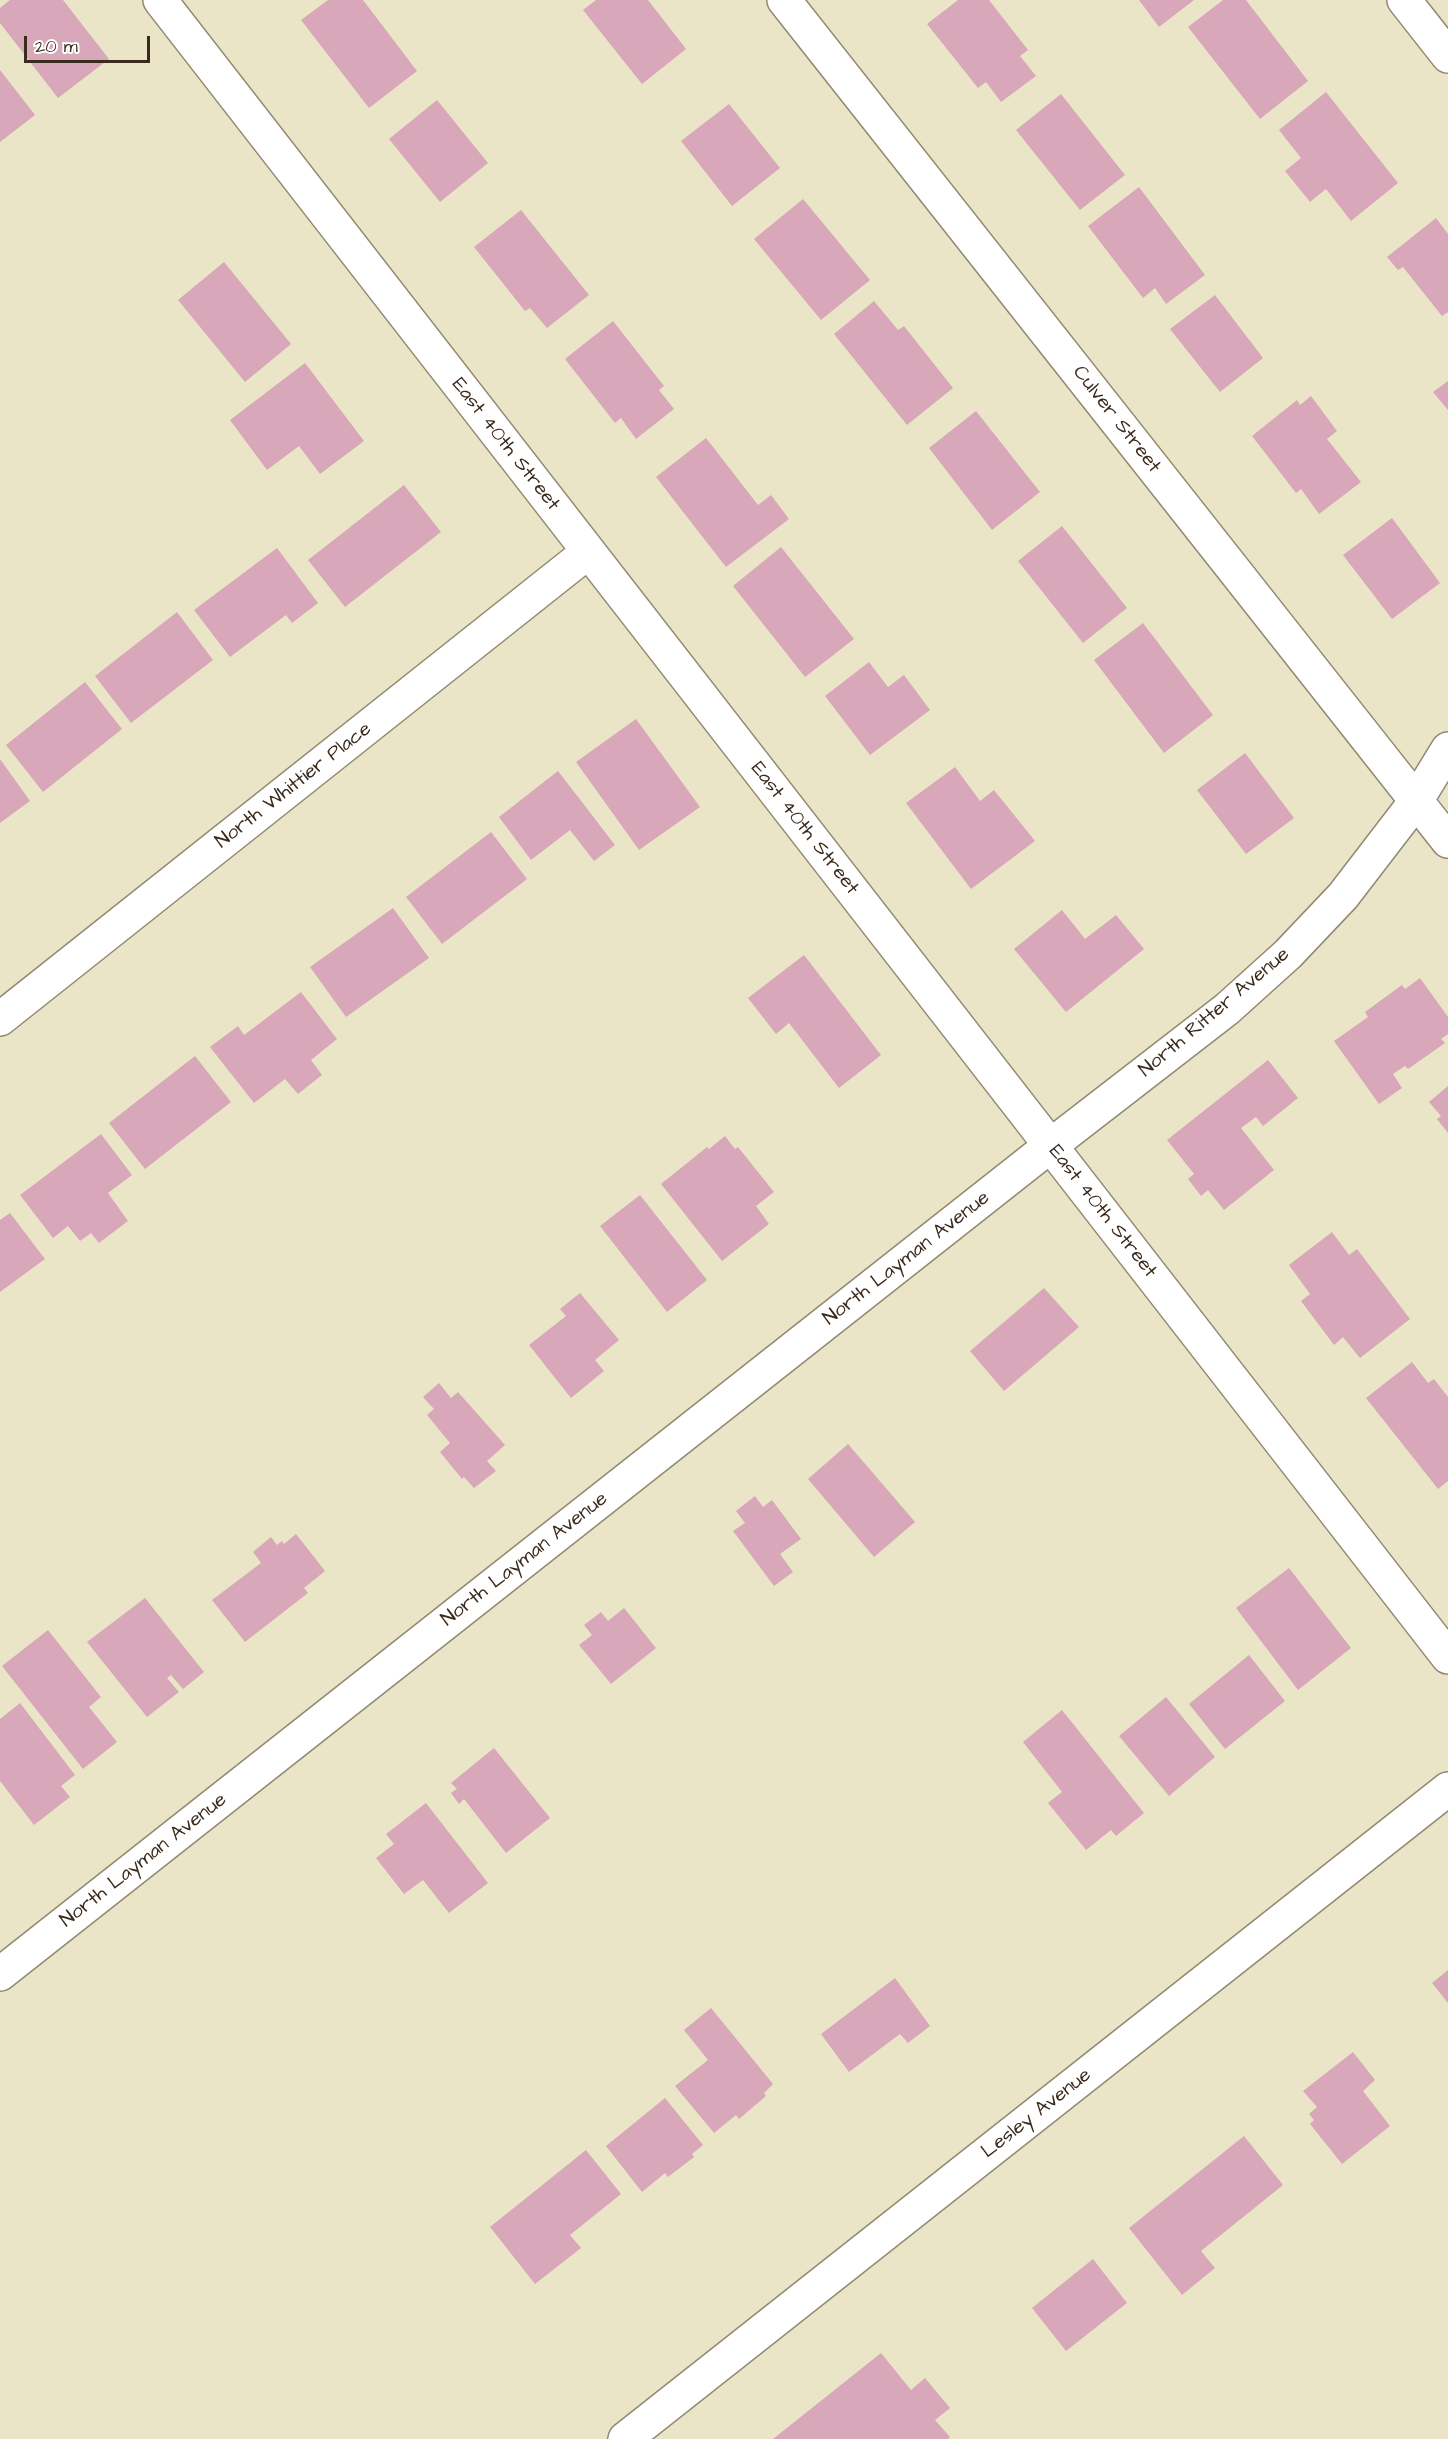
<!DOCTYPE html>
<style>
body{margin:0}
#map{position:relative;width:1448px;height:2439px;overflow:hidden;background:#eae5c7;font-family:"Architects Daughter",sans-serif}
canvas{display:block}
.scale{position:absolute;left:24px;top:36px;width:126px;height:27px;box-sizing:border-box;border:3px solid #3b2a1e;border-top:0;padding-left:8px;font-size:18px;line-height:21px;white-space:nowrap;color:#3b2a1e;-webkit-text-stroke:4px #fff;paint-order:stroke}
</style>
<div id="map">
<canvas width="1448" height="2439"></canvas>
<div class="scale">20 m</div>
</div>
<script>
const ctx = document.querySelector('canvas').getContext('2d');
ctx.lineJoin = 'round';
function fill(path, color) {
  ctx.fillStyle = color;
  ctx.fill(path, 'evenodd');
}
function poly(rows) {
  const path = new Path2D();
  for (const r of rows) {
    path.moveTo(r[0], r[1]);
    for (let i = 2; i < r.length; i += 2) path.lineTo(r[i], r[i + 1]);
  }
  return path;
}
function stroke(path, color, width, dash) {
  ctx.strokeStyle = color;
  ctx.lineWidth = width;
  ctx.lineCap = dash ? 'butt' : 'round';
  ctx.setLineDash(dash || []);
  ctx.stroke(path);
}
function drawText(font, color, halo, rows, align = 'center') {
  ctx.font = font + ' "Architects Daughter",sans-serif';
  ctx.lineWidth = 4.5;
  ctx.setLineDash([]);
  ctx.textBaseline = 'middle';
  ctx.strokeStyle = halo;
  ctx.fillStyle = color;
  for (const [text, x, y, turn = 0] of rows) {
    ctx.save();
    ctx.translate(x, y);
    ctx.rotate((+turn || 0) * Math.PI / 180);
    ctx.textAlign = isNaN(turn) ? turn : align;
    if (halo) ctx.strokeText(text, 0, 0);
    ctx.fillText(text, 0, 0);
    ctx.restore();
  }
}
fill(poly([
 [10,0,63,0,109,59,58,98,0,23,0,8],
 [328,0,363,0,417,71,369,108,301,20],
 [596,0,648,0,686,49,642,84,583,10],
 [958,0,989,0,1028,50,1020,56,1036,76,1001,102,986,82,978,88,927,24],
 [1139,0,1194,0,1159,27],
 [1223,0,1246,0,1308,81,1260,119,1188,27],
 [0,70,35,115,0,142],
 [1326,92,1398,183,1351,221,1326,189,1310,202,1285,171,1301,158,1279,130],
 [1061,94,1125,175,1080,210,1016,130],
 [437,100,488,163,440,202,389,139],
 [729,104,780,168,732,206,681,141],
 [1139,187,1205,275,1166,304,1155,288,1143,298,1088,226],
 [803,199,870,280,821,320,754,239],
 [521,210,589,295,547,328,530,308,525,311,474,247],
 [1436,218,1448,234,1448,312,1442,316,1403,267,1398,270,1387,257],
 [224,262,291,344,245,382,178,300],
 [1215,295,1263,358,1220,392,1170,329],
 [874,301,898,330,904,326,953,388,907,425,834,334],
 [613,321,664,386,659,390,674,409,636,439,621,418,615,423,565,359],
 [305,363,364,441,320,474,299,446,267,470,230,420],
 [1448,381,1448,410,1433,392],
 [1311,396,1337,431,1327,439,1361,482,1319,514,1301,489,1296,493,1252,436,1297,400,1300,405],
 [976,411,1040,492,992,530,929,448],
 [706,438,758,505,771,495,789,519,726,567,656,477],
 [404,485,441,532,345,607,308,560],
 [1392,518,1440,583,1392,619,1343,555],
 [1062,526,1127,608,1083,643,1018,561],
 [781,547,854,639,805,677,733,586],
 [277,548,318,603,292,623,286,615,230,657,194,610],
 [177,612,213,660,131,723,95,676],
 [1143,623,1213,715,1164,753,1094,660],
 [869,662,888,687,904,675,930,710,870,755,825,696],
 [85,682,122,729,43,792,6,745],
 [636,719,700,807,639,850,576,762],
 [1245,753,1294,818,1246,854,1197,790],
 [0,759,30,801,0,823],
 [955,767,980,801,994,790,1035,841,971,889,906,803],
 [558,771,615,845,594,861,570,830,531,860,499,817],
 [491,832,527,879,442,944,406,897],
 [393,908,429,958,346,1017,310,967],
 [1062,910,1085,939,1116,915,1144,949,1066,1012,1014,949],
 [804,955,881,1055,839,1088,789,1023,776,1034,748,998],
 [1420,978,1448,1017,1448,1034,1441,1039,1445,1043,1408,1069,1405,1066,1393,1074,1402,1088,1379,1104,1334,1041,1368,1017,1365,1012,1402,985,1405,989],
 [301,992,337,1039,311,1060,322,1075,298,1094,285,1079,254,1103,210,1047,238,1026,244,1035],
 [195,1056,231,1102,145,1169,109,1123],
 [1268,1060,1298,1098,1263,1126,1256,1117,1241,1128,1274,1170,1224,1210,1208,1190,1201,1196,1188,1179,1194,1174,1167,1140],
 [1448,1086,1448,1133,1437,1119,1441,1116,1429,1102],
 [101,1134,132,1175,108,1193,128,1221,99,1243,91,1233,80,1241,68,1226,53,1238,20,1195],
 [725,1136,735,1149,738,1147,774,1192,756,1206,769,1224,722,1261,661,1184,707,1147,709,1149],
 [640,1195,707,1280,667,1312,600,1226],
 [10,1213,45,1259,0,1292,0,1220],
 [1332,1232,1349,1255,1357,1249,1410,1319,1360,1358,1343,1337,1334,1345,1301,1301,1310,1294,1289,1265],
 [1044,1288,1079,1327,1004,1391,970,1351],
 [580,1293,619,1340,595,1360,604,1371,571,1398,529,1345,566,1316,560,1309],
 [1412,1362,1428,1383,1434,1379,1448,1397,1448,1481,1438,1489,1366,1398],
 [439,1383,451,1398,458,1392,505,1445,487,1461,496,1471,474,1488,464,1477,462,1479,440,1452,450,1443,427,1415,434,1409,423,1397],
 [848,1444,915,1522,874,1557,808,1479],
 [755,1496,763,1507,772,1500,801,1539,780,1554,793,1572,774,1586,733,1531,745,1523,736,1511],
 [296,1534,325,1571,304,1588,308,1593,245,1642,212,1600,261,1563,253,1552,271,1537,277,1545,282,1541,284,1544],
 [1289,1568,1351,1648,1298,1690,1236,1608],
 [145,1598,204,1672,183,1689,171,1675,167,1678,179,1692,147,1717,87,1642],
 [624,1608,656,1648,611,1684,579,1645,592,1635,584,1625,601,1612,608,1621],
 [48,1630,101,1697,89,1707,117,1742,83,1769,2,1666],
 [1249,1655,1285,1701,1225,1749,1189,1704],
 [1166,1697,1215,1757,1169,1796,1119,1736],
 [20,1703,75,1775,61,1786,70,1797,34,1825,0,1781,0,1719],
 [1062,1710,1144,1813,1116,1836,1111,1830,1086,1850,1048,1803,1062,1792,1023,1742],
 [494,1748,550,1818,506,1853,464,1799,459,1804,451,1793,457,1789,451,1783],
 [426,1803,488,1883,449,1913,423,1880,404,1894,376,1858,394,1844,386,1834],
 [1448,1970,1448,2003,1432,1983],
 [895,1978,930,2026,908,2043,900,2034,849,2072,821,2034],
 [711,2008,773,2084,764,2093,766,2096,739,2119,736,2115,714,2133,675,2086,708,2060,684,2030],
 [1353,2052,1375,2080,1363,2091,1390,2126,1342,2164,1310,2124,1314,2120,1309,2114,1317,2107,1303,2091],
 [665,2098,703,2145,692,2154,694,2157,668,2177,665,2173,642,2192,606,2146],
 [1244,2136,1283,2185,1201,2251,1215,2268,1182,2295,1129,2228],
 [586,2150,621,2194,570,2235,581,2248,535,2284,490,2227],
 [1093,2259,1127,2303,1066,2351,1032,2308],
 [881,2353,911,2390,925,2378,950,2408,935,2420,950,2437,948,2439,773,2439]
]), '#d8a7b9');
const street = poly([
 [160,0,1448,1657],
 [784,0,1448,841],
 [1404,0,1448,56],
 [0,1019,588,552],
 [625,2439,1448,1789]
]);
const secondary = poly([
 [0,1974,1050,1146,1227,1009,1288,954,1343,896,1416,801,1448,749]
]);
stroke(street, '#928872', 36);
stroke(secondary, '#928872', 36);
stroke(street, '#fff', 33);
stroke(secondary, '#fff', 33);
drawText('20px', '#3b2a1e', '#fff', [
 ["Culver Street",1116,420,52],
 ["East 40th Street",505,445,52],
 ["North Whittier Place",294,786,-38],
 ["East 40th Street",804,829,52],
 ["North Ritter Avenue",1215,1013,-40],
 ["East 40th Street",1102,1212,52],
 ["North Layman Avenue",907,1259,-38],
 ["North Layman Avenue",525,1560,-38],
 ["North Layman Avenue",144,1861,-38],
 ["Lesley Avenue",1037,2114,-38]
]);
</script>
